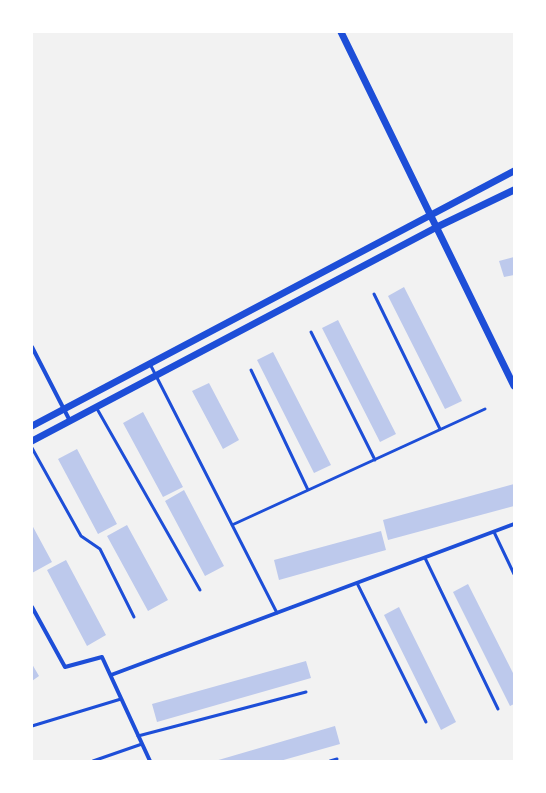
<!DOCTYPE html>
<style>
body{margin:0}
#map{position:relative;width:546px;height:793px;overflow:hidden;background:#f2f2f2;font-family:"DejaVu Sans",sans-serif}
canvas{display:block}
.frame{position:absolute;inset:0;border:33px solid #fff;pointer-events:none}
</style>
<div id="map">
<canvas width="546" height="793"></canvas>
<div class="frame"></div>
</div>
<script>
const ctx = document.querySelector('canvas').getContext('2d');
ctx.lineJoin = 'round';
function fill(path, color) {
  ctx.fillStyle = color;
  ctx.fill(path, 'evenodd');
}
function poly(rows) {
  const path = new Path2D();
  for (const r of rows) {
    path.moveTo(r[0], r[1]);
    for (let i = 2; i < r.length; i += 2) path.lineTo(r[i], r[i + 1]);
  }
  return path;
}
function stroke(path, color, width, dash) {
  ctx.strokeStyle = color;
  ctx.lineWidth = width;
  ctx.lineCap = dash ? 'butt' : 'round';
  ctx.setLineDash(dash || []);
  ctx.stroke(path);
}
fill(poly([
 [514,257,514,275,504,277,499,261],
 [404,287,462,401,445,409,388,296],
 [338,320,396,434,380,442,322,328],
 [273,352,331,465,314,473,257,360],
 [209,383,239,440,223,449,192,391],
 [143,412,183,487,163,497,123,423],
 [77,449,117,524,98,534,58,459],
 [514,484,514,506,388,540,383,520],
 [184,490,224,566,205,576,165,501],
 [32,525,52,562,32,573],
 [127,525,168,600,148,611,107,536],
 [381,531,386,550,279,580,274,560],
 [66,560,106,635,87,646,47,570],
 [468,584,514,675,514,704,510,706,453,592],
 [399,607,456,722,441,730,384,615],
 [306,661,311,678,157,722,152,704],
 [32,664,39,676,32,681],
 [335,726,340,744,280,761,215,761]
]), '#bdc9ec');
stroke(poly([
 [374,294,440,429],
 [311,332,375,460],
 [150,364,277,613],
 [251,370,308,490],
 [96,407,200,590],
 [32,448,81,536,100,549,134,617],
 [232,525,485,409],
 [494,532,514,574],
 [425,558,498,709],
 [357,583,426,722],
 [32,726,121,699],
 [138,736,306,692],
 [93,761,142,744],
 [330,761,337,759]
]), '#1d4ed8', 3);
stroke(poly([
 [32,347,70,421],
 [32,607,65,667,102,657,150,761],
 [111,675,514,524]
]), '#1d4ed8', 4);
stroke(poly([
 [341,32,514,386],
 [32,426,514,171],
 [32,441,437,227,514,190]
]), '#1d4ed8', 7);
</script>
